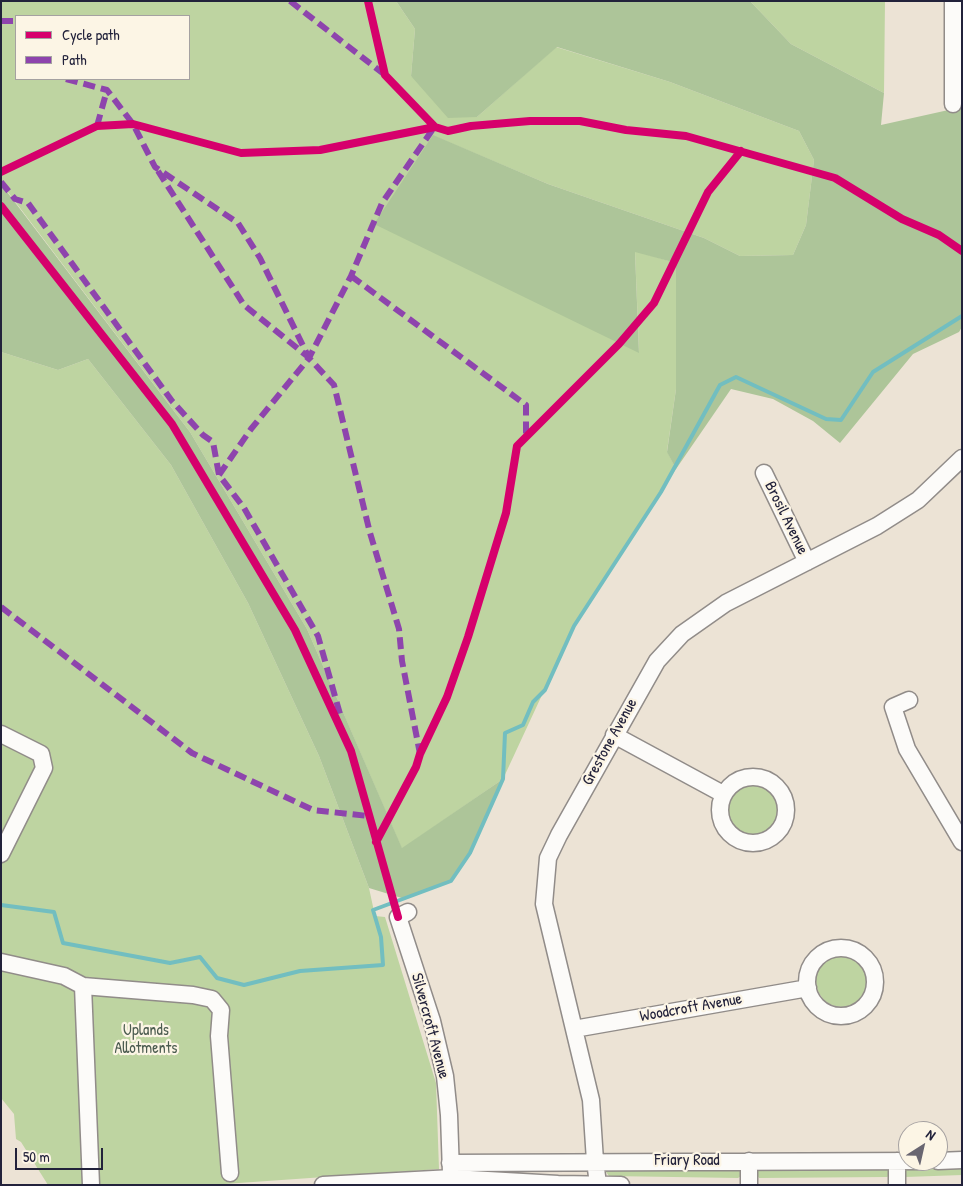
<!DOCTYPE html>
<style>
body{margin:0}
#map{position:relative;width:963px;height:1186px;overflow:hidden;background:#ece3d5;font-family:"Patrick Hand",sans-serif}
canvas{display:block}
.frame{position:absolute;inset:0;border:2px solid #22223b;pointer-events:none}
.legend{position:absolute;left:15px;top:15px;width:175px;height:65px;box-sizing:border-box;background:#fcf5e5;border:1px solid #a5a1a1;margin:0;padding:6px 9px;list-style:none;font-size:15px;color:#22223b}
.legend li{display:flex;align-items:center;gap:10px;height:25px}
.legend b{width:25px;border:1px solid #a5a1a1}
.north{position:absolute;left:898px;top:1121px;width:50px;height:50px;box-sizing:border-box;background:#fcf5e5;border:1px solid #a5a1a1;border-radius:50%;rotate:35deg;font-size:14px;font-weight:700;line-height:20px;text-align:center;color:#22223b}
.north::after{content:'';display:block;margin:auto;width:18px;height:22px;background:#696671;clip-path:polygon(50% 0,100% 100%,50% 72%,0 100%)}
.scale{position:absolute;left:15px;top:1148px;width:88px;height:22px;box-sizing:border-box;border:2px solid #22223b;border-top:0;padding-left:6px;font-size:15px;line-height:18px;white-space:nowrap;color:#22223b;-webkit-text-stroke:4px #fcf5e5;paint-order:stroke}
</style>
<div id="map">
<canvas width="963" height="1186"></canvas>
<div class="frame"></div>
<ul class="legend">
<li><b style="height:6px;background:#d6006c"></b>Cycle path</li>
<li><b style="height:6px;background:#8e44ad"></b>Path</li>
</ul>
<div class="north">N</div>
<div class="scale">50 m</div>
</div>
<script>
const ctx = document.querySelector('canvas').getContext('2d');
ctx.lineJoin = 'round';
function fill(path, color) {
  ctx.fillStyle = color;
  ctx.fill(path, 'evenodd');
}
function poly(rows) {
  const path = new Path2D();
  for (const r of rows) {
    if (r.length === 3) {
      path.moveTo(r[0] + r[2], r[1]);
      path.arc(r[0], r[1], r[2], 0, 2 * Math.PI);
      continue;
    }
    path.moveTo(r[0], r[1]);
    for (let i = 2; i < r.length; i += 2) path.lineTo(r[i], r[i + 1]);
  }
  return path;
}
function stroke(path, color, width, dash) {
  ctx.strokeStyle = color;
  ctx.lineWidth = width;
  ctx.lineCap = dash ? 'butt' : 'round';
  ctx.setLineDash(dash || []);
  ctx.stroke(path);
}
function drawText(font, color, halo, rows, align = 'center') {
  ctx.font = font + ' "Patrick Hand",sans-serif';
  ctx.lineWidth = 4.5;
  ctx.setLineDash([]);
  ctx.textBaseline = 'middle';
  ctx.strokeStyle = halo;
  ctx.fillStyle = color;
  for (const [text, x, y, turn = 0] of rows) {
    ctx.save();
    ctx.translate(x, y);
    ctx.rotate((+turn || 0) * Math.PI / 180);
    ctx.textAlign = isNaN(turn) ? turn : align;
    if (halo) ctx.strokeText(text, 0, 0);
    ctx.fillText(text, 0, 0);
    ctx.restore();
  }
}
fill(poly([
 [1,1,396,1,415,29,411,76,477,117,556,47,670,82,799,131,814,160,806,225,793,255,740,256,704,238,548,184,434,136,639,352,635,251,676,263,676,389,667,451,676,469,574,626,503,779,402,849,307,629,190,432,1,183],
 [16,16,189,16,189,79,16,79],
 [750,1,885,1,884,93,791,44],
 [1,352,58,370,88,359,171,465,248,603,319,756,369,888,375,916,385,917,436,1083,439,1169,210,1185,48,1185,21,1142,16,1139,14,1114,1,1098],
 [754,810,27],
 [842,981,26],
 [962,1163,962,1175,905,1177,902,1172,906,1167,916,1164],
 [742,1165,743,1175,738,1178,609,1176,604,1169],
 [756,1165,892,1166,893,1174,887,1177,759,1178,755,1172]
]), '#bed4a1');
fill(poly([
 [396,1,750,1,791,44,884,93,881,125,962,107,962,327,959,332,913,354,840,443,813,421,773,399,731,389,676,469,667,452,676,389,676,263,635,252,639,353,374,224,433,135,548,184,704,238,740,256,793,255,806,225,814,160,799,131,670,82,557,47,477,117,448,118,411,76,415,29],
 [1,184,190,432,307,629,402,848,503,779,470,853,451,881,405,899,369,888,319,756,248,603,171,465,88,359,58,370,1,352]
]), '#adc599');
stroke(poly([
 [1,905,54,912,63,943,170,963,200,957,217,978,244,985,300,971,383,965,381,937,373,910,451,881,470,853,503,779,505,733,523,725,533,702,545,690,574,626,661,492,720,385,736,377,826,419,841,420,873,372,962,316]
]), '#72bec0', 4);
const minor = poly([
 [953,1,953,104],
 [764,473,807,562],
 [909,700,893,707,907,749,962,842],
 [1,734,41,754,44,768,1,854],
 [614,735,723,794],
 [753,810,33],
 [408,912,398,917,432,1021,445,1076,449,1115,451,1173],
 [841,982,34],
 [1,962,64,976,83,986,193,995,212,999,221,1010,219,1036,230,1173],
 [83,986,91,1185],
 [574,1029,808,988],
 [897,1161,897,1185],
 [938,1161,962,1160],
 [450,1163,924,1161],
 [598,1184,595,1161,591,1100,544,904,548,858,559,835,657,661,682,634,726,603,877,526,918,500,962,458],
 [323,1185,452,1178,558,1184,621,1185],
 [749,1185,749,1161]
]);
stroke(minor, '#918c89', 19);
stroke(minor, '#fcfbf9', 16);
stroke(poly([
 [290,1,385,75],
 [1,21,16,21],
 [66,79,107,90,133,124,155,167,238,223,260,258,309,358,334,385,370,533,399,629,402,661,420,754],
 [97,126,107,90],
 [158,171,244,305,307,356],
 [1,182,15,199,28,203,172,401,203,435,213,442,219,475,244,508,318,636,340,714],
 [351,276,526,405,526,436],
 [219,475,251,429,309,358,351,276,382,203,435,126],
 [1,607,192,753,313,810,368,816]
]), '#8e44ad', 6, [12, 6]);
stroke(poly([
 [368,1,385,75,435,127],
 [1,172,97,126,133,124,241,153,320,150,435,127,448,131,471,126,530,121,580,121,626,130,686,136,835,178,902,219,939,235,962,251],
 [1,206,172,424,295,630,351,751,398,917],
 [376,842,416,767,420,754,447,697,468,637,506,513,517,446,619,344,654,303,708,192,741,151]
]), '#d6006c', 8);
drawText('16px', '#22223b', '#fcf5e5', [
 ["Brosil Avenue",786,518,64],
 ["Grestone Avenue",610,742,-61],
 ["Woodcroft Avenue",691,1008,-10],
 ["Silvercroft Avenue",430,1026,75],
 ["Friary Road",687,1161]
]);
drawText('16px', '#4c5c50', '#fcf5e5', [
 ["Uplands",146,1031],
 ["Allotments",146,1049]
]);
</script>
